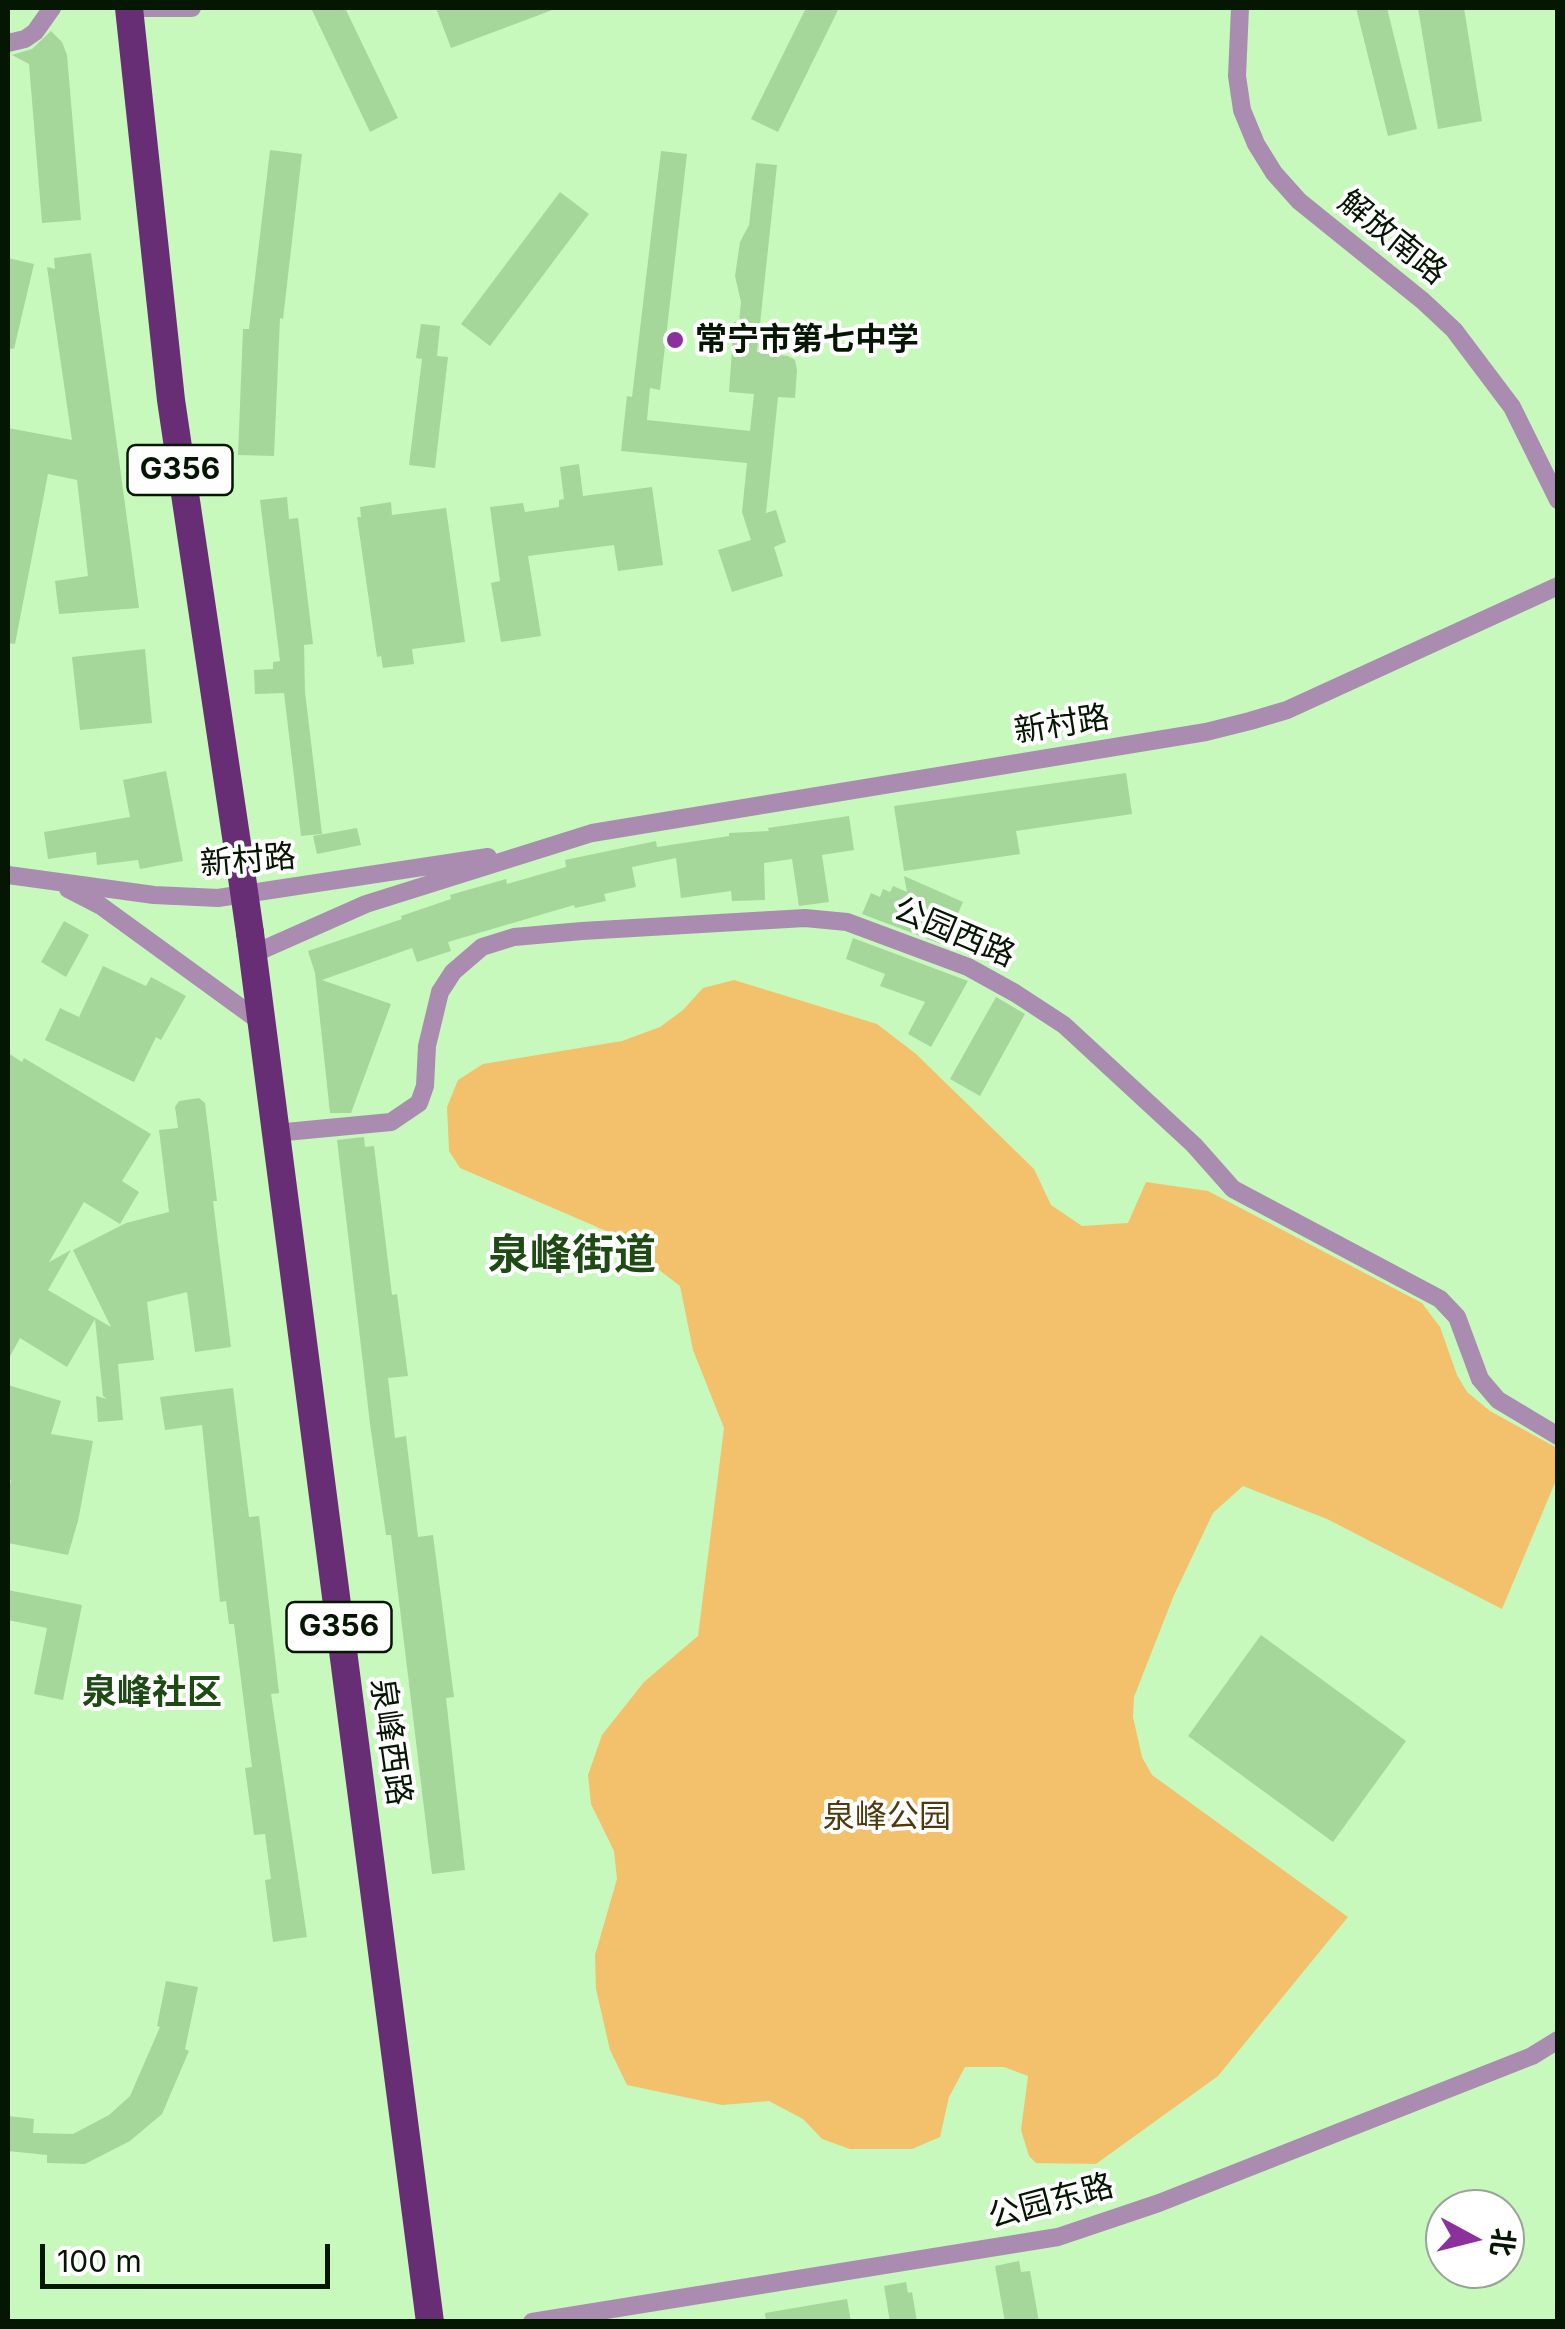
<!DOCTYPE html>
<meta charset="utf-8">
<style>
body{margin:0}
#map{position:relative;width:1565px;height:2329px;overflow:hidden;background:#c6f9bb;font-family:Inter,"Noto Sans SC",sans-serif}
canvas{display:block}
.frame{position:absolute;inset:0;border:10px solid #051602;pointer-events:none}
.north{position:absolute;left:1425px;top:2189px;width:100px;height:100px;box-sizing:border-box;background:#fff;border:2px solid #9ba29a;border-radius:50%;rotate:97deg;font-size:28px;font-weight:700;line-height:40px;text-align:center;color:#051602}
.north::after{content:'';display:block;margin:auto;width:35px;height:45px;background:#8a319d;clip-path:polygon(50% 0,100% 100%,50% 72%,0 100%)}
.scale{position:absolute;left:40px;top:2244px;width:290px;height:45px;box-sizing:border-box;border:5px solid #051602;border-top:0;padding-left:12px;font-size:30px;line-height:35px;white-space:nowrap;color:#051602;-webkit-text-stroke:8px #fff;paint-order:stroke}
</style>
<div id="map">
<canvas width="1565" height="2329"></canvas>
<div class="frame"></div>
<div class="north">北</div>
<div class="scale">100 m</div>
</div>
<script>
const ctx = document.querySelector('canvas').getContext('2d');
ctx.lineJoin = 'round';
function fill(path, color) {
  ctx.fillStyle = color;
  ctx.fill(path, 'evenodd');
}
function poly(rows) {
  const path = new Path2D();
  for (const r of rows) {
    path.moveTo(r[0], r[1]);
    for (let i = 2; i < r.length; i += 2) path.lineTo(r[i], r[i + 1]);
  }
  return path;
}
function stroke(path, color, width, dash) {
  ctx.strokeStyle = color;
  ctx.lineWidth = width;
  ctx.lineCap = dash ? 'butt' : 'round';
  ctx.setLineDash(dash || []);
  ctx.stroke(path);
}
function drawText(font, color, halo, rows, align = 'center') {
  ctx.font = font + ' Inter,"Noto Sans SC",sans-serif';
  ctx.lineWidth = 8;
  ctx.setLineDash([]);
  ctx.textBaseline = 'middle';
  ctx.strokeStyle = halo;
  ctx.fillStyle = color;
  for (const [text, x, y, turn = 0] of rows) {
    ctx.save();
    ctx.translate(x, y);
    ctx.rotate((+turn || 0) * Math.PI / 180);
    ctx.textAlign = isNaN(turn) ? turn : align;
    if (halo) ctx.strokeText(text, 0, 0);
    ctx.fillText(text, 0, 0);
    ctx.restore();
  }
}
fill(poly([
 [734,980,877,1024,916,1054,1034,1169,1051,1205,1082,1226,1128,1223,1146,1182,1208,1191,1422,1303,1440,1327,1457,1375,1467,1392,1490,1411,1557,1448,1557,1478,1502,1609,1327,1519,1243,1486,1213,1513,1174,1595,1134,1697,1133,1717,1142,1757,1152,1775,1348,1917,1218,2076,1096,2164,1036,2163,1029,2156,1021,2130,1028,2076,1004,2067,965,2067,949,2097,940,2137,912,2149,850,2149,822,2139,803,2119,769,2101,722,2105,627,2085,610,2050,596,1989,595,1955,617,1879,614,1851,591,1804,588,1775,602,1735,644,1682,698,1636,724,1428,693,1350,680,1286,611,1233,460,1168,449,1151,447,1107,458,1080,483,1064,622,1041,660,1027,683,1010,703,988]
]), '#f3c16b');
fill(poly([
 [311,8,345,8,398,118,370,132],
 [436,8,555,8,555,9,451,48],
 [806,8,839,8,778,132,751,119],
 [1356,8,1387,8,1417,129,1388,136],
 [1418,8,1464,8,1482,121,1438,129],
 [51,31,62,42,67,55,81,220,42,223,29,64,12,55,32,49],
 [270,150,302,154,283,319,280,318,274,456,238,455,243,329,249,329],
 [661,151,687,154,660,390,650,388,647,420,750,431,754,394,729,392,734,322,739,322,741,302,735,276,740,242,749,225,756,163,777,165,757,352,788,356,795,360,797,370,795,398,778,397,766,513,776,510,786,542,774,547,783,576,732,592,718,550,751,540,742,512,747,463,621,451,627,396,632,397],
 [560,192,589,214,490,346,461,324],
 [91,253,139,608,59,614,55,581,88,576,77,480,48,474,15,644,8,643,8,428,72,440,47,267,55,269,54,258],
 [8,258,34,264,14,349,8,348],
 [421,324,440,326,437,356,448,357,435,468,409,465,422,359,416,358],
 [579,464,583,496,652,487,663,565,618,571,614,545,528,556,541,636,501,642,491,583,500,581,490,507,523,503,525,512,559,507,559,500,564,499,560,467],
 [287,497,289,519,298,518,313,644,304,645,305,692,322,834,301,836,284,693,255,694,254,670,273,669,273,662,280,661,260,500],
 [391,502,392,515,446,508,465,642,412,649,414,664,383,668,381,656,377,657,357,517,361,517,360,507],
 [145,649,152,723,80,730,72,657],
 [166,771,183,861,140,869,138,860,97,865,96,852,48,859,44,832,130,817,123,780],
 [1126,773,1132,814,1016,831,1020,854,904,871,894,806],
 [849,816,854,850,822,855,829,902,799,906,792,859,764,863,765,900,732,901,731,891,681,898,676,858,632,867,636,887,604,894,606,901,575,908,574,905,448,942,451,951,417,962,412,948,322,980,391,1004,351,1113,330,1113,315,973,308,951,402,919,401,916,451,899,450,895,506,879,507,884,566,867,565,860,656,841,657,847,729,836,729,833,769,831,768,828],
 [357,828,361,845,317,854,313,836],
 [904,876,963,902,944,945,862,914,871,893,880,897,883,889,890,892,893,886,907,892],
 [64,921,89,935,66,977,41,962],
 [853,938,968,981,931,1047,908,1034,925,1002,880,986,885,974,846,959],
 [103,966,146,986,151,977,186,996,161,1040,156,1037,134,1082,45,1040,60,1008,79,1017],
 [996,997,1025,1014,980,1096,950,1079],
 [8,1053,22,1062,24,1058,151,1134,122,1181,139,1192,120,1224,84,1202,49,1262,71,1250,48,1290,111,1327,73,1250,126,1223,169,1212,159,1130,178,1128,175,1107,179,1101,199,1098,205,1103,217,1201,213,1201,231,1347,195,1352,187,1292,147,1302,154,1360,118,1364,123,1420,98,1422,96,1396,107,1399,103,1396,95,1319,67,1367,20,1338,8,1360],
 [364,1137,365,1147,374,1146,392,1295,397,1294,408,1376,388,1378,395,1438,406,1436,418,1537,433,1535,454,1697,446,1698,465,1870,432,1874,391,1535,386,1535,370,1424,337,1140],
 [8,1385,61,1401,51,1434,93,1441,78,1521,68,1555,8,1543,8,1495,11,1480,8,1480],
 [233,1388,249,1517,259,1516,279,1693,271,1694,307,1937,273,1942,265,1880,271,1879,265,1834,254,1835,245,1768,252,1767,234,1624,229,1624,226,1601,220,1602,202,1425,165,1430,160,1397],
 [8,1590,82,1605,63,1700,34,1694,47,1628,8,1620],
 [1261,1635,1406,1741,1333,1842,1188,1736],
 [166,1981,198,1987,185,2049,189,2051,162,2114,130,2141,85,2164,47,2163,47,2155,8,2151,8,2116,34,2119,33,2133,73,2134,109,2115,130,2096,160,2027,157,2026],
 [1019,2261,1021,2272,1030,2271,1039,2322,1005,2322,995,2266],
 [906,2282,908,2293,912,2292,917,2322,890,2322,884,2286],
 [847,2299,851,2322,766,2322,765,2313]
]), '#a5d79a');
stroke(poly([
 [144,8,192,8],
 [1240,8,1237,76,1242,110,1256,144,1274,173,1299,201,1423,301,1454,330,1512,407,1558,500],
 [8,43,25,39,35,32,52,8],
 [8,875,154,895,218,898,488,857],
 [68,889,101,906,262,1023],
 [253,954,366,904,592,833,1206,732,1250,721,1287,710,1558,586],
 [275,1133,391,1122,419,1103,425,1086,427,1046,440,992,453,972,482,947,514,937,582,931,805,918,847,922,968,967,1015,993,1064,1025,1194,1145,1233,1189,1440,1299,1457,1317,1480,1379,1498,1400,1558,1436],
 [532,2322,1058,2237,1159,2203,1532,2056,1558,2040]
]), '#a98cb0', 18);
stroke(poly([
 [129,8,171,400,238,850],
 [250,933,430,2322]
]), '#682e75', 28);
stroke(poly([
 [238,850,250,933]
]), '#682e75', 28);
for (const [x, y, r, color] of [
 [675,340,10,"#8a319d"]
]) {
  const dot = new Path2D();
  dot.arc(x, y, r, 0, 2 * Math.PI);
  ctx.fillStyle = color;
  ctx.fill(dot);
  stroke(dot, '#fff', 4);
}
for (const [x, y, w] of [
 [180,470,105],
 [339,1627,105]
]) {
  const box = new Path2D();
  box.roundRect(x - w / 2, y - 25, w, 50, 8);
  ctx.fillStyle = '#fff';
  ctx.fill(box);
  stroke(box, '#051602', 2.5);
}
drawText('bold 30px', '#051602', null, [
 ["G356",180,470],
 ["G356",339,1627]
]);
drawText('32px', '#051602', '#fff', [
 ["解放南路",1392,238,39],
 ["新村路",1062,725,-9],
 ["新村路",248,861,-5],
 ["公园西路",954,933,23],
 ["泉峰西路",390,1742,82],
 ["公园东路",1051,2202,-15]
]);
drawText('bold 32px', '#051602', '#fff', [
 ["常宁市第七中学",695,340]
], 'left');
drawText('32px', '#503a0d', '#fff', [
 ["泉峰公园",887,1817]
]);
drawText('bold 35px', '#1e4b13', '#fff', [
 ["泉峰社区",152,1693]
]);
drawText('bold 42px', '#1e4b13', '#fff', [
 ["泉峰街道",572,1256]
]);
</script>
